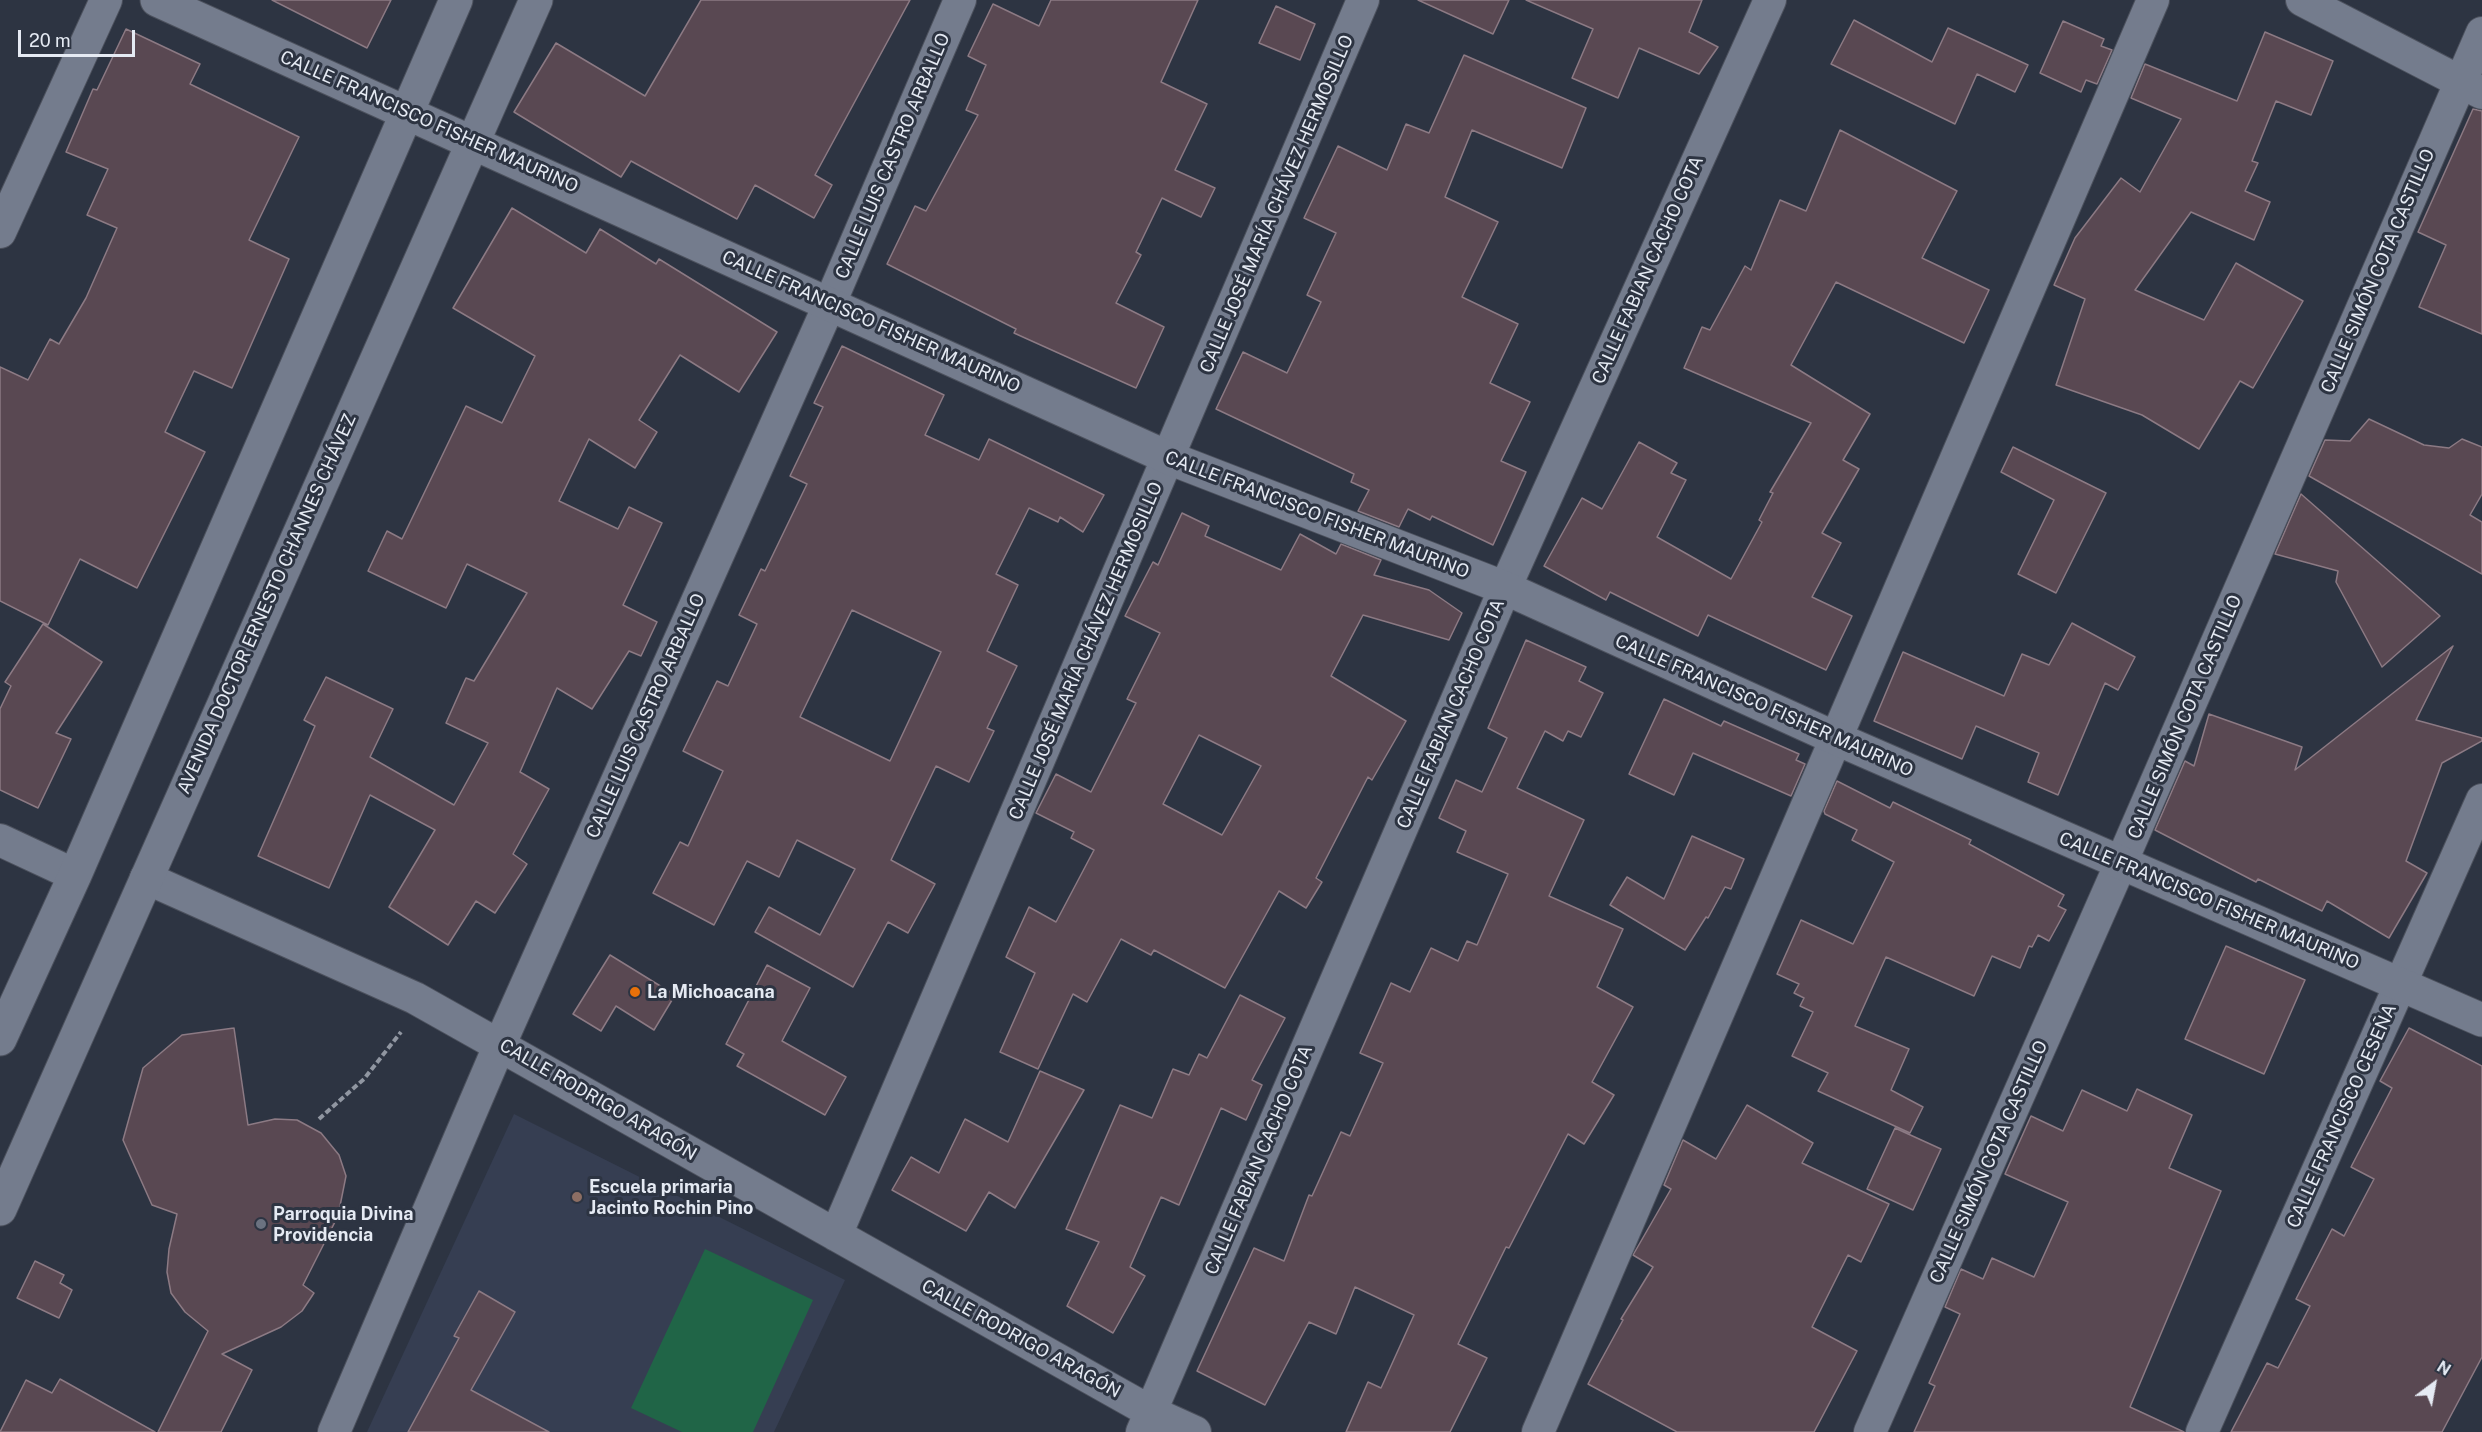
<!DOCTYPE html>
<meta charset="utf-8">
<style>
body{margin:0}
#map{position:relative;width:2482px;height:1432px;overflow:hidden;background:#2d3442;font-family:"Public Sans",sans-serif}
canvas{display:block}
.north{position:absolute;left:2404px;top:1354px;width:60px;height:60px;-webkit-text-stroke:4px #2d3442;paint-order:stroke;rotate:32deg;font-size:16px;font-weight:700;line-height:24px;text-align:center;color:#e5eaf3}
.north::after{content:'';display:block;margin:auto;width:21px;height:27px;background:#e5eaf3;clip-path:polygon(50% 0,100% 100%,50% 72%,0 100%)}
.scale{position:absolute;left:18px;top:30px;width:117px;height:27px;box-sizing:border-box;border:3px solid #e5eaf3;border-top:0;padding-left:8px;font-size:18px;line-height:21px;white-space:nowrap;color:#e5eaf3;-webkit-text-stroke:4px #2d3442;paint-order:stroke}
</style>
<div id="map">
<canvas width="2482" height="1432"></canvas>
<div class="north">N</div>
<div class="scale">20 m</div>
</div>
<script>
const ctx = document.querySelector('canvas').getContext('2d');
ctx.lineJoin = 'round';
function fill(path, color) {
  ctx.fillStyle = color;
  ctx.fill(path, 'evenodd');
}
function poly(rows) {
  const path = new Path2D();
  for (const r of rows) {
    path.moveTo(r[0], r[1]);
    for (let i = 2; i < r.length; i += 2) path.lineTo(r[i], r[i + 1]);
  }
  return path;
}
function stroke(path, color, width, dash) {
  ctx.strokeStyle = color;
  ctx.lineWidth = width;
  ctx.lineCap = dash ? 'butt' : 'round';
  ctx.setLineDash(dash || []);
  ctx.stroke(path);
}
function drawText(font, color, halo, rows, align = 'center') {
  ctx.font = font + ' "Public Sans",sans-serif';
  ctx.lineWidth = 6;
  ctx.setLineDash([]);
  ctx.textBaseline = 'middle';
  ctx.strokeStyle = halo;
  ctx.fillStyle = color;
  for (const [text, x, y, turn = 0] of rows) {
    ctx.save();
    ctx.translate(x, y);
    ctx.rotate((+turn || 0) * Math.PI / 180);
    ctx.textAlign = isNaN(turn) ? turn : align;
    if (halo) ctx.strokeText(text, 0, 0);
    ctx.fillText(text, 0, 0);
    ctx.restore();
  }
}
fill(poly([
 [514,1114,845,1280,774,1432,367,1432]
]), '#363e52');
fill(poly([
 [705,1249,813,1300,753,1432,682,1432,631,1408]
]), '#206547');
const building = poly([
 [272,0,391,0,367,48,272,0],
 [701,0,910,0,815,175,832,185,814,218,755,185,737,219,631,161,621,177,514,112,556,43,645,96,701,0],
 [1051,0,1198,0,1161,82,1207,104,1175,170,1215,188,1201,217,1162,198,1136,252,1141,255,1116,303,1164,327,1136,388,1014,333,1016,329,887,264,915,206,926,211,978,115,966,110,986,65,968,56,993,4,1039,26,1051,0],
 [1418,0,1509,0,1493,34,1418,0],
 [1526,0,1702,0,1689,32,1718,47,1699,74,1639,48,1618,98,1572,78,1593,29,1526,0],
 [1276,6,1315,24,1300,60,1259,43,1276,6],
 [1854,20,1932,62,1948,28,2028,65,2015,92,1977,74,1955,124,1831,64,1854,20],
 [2063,21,2104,39,2101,46,2112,50,2097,84,2086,80,2081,92,2040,73,2063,21],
 [126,29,200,64,190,84,299,137,249,240,289,259,232,388,194,371,165,432,205,452,137,588,80,559,48,625,0,601,0,367,28,380,50,339,59,344,86,298,117,228,87,215,108,169,66,152,93,89,97,90,126,29],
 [2265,32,2333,61,2311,115,2276,101,2252,161,2258,163,2245,191,2270,202,2254,240,2191,212,2135,290,2204,320,2236,263,2303,301,2253,388,2240,381,2199,449,2142,415,2056,385,2085,299,2054,285,2075,238,2121,178,2140,192,2181,119,2131,98,2145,64,2237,101,2265,32],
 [1464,55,1586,108,1562,168,1472,130,1445,197,1498,222,1462,297,1518,324,1490,383,1530,402,1501,461,1526,472,1493,545,1432,516,1430,520,1408,509,1399,527,1358,511,1369,490,1351,482,1354,474,1216,409,1243,352,1287,373,1321,302,1307,295,1336,233,1304,218,1338,146,1387,170,1406,124,1429,133,1464,55],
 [2473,109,2482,111,2482,334,2419,307,2446,245,2418,232,2473,109],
 [1840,130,1957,191,1922,258,1989,290,1964,343,1836,282,1791,365,1870,414,1843,460,1859,469,1822,533,1841,543,1812,597,1852,616,1826,670,1708,615,1698,636,1610,592,1606,600,1544,566,1582,498,1602,509,1639,442,1677,463,1671,473,1686,480,1657,537,1731,579,1762,522,1759,520,1773,493,1770,492,1811,423,1684,368,1702,327,1710,330,1745,266,1751,270,1780,200,1806,211,1840,130],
 [512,208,586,253,600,229,656,264,659,259,777,332,739,392,680,355,639,420,657,432,635,468,589,439,559,501,618,529,629,507,662,523,623,605,657,622,641,656,629,651,592,709,557,688,520,772,549,789,513,854,527,864,495,913,476,901,448,945,389,907,435,830,370,795,329,888,258,856,315,726,304,720,326,677,393,709,370,757,454,805,488,743,446,723,466,678,474,681,527,593,467,564,446,608,368,571,387,531,402,539,466,406,502,423,535,356,453,308,512,208],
 [842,346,944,395,925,435,979,460,989,439,1104,495,1083,532,1060,517,1058,522,1029,508,996,574,1018,585,987,651,1017,666,987,728,994,731,969,782,936,766,891,860,935,884,908,933,888,922,853,987,755,932,769,907,820,935,855,869,797,840,779,877,747,861,714,925,653,893,680,842,688,846,723,771,683,751,717,681,728,686,757,624,739,615,761,569,765,571,807,484,790,476,823,407,814,403,842,346],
 [852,610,941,652,890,761,800,717,852,610],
 [2369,419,2424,445,2449,448,2462,439,2482,447,2482,494,2470,515,2482,522,2482,574,2309,476,2325,440,2350,441,2369,419],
 [2013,447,2106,493,2056,593,2018,574,2054,500,2001,472,2013,447],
 [2301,494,2440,616,2382,667,2336,582,2338,571,2275,554,2301,494],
 [1182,513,1209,526,1205,536,1281,570,1300,534,1336,554,1341,544,1381,560,1374,575,1429,590,1462,613,1449,640,1363,615,1331,676,1406,721,1372,780,1368,777,1316,878,1322,882,1306,908,1279,891,1225,988,1154,950,1151,955,1121,939,1087,1002,1073,994,1038,1069,1000,1052,1035,973,1006,957,1029,907,1056,922,1094,850,1071,838,1074,832,1036,813,1056,774,1091,792,1136,703,1127,699,1160,633,1125,616,1153,562,1158,565,1182,513],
 [1199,735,1261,766,1222,835,1163,804,1199,735],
 [2072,623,2135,657,2118,690,2105,683,2058,795,2028,782,2039,753,1976,726,1962,759,1874,721,1903,652,2004,696,2022,654,2049,665,2072,623],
 [43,624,102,662,56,733,71,739,38,808,0,790,0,709,11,686,5,682,43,624],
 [1526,640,1586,667,1579,681,1603,693,1581,737,1568,731,1563,741,1545,731,1517,788,1584,820,1549,896,1623,929,1597,987,1633,1007,1592,1082,1614,1095,1584,1144,1568,1134,1509,1248,1506,1247,1458,1344,1487,1358,1450,1432,1346,1432,1368,1382,1381,1388,1414,1315,1355,1287,1336,1334,1309,1322,1265,1405,1197,1371,1254,1248,1284,1261,1309,1195,1312,1196,1341,1132,1350,1136,1383,1063,1360,1053,1391,983,1410,992,1431,948,1458,961,1467,941,1477,945,1508,874,1457,852,1466,831,1439,818,1456,780,1482,792,1507,738,1488,728,1526,640],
 [2453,646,2416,720,2482,738,2482,741,2442,763,2406,861,2427,873,2389,938,2327,901,2322,911,2258,879,2256,882,2155,830,2185,761,2194,766,2209,714,2302,747,2295,770,2453,646],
 [1664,699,1721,726,1724,721,1799,754,1796,760,1805,764,1791,796,1693,753,1674,795,1629,774,1664,699],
 [1837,781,1890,808,1893,802,1971,840,1969,844,2064,895,2058,906,2066,910,2049,941,2038,935,2032,947,2029,946,2020,968,1992,956,1974,996,1886,957,1855,1026,1909,1049,1891,1090,1923,1107,1910,1133,1818,1091,1828,1073,1792,1056,1813,1012,1800,1006,1804,998,1794,993,1799,984,1777,974,1801,920,1853,944,1894,862,1852,840,1857,830,1825,814,1824,811,1837,781],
 [1692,836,1744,859,1731,889,1725,887,1708,918,1706,917,1685,950,1610,905,1627,877,1664,899,1692,836],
 [2226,946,2305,980,2264,1074,2185,1039,2226,946],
 [610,955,675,995,654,1030,616,1006,601,1031,573,1014,610,955],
 [767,965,810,988,782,1041,846,1077,825,1115,737,1066,744,1054,726,1044,767,965],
 [1240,995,1285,1018,1252,1080,1262,1085,1246,1120,1221,1108,1179,1205,1161,1197,1130,1267,1145,1276,1113,1333,1067,1306,1099,1242,1066,1229,1120,1105,1152,1118,1173,1069,1189,1075,1199,1054,1207,1058,1240,995],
 [234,1028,248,1125,275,1119,297,1120,321,1133,339,1155,346,1176,338,1216,303,1285,314,1293,302,1311,281,1327,222,1354,252,1370,221,1432,158,1432,208,1331,185,1312,171,1293,167,1272,169,1249,177,1214,152,1205,123,1140,143,1068,182,1035,234,1028],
 [2409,1028,2482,1066,2482,1357,2442,1432,2231,1432,2267,1363,2278,1368,2310,1306,2296,1299,2332,1229,2344,1236,2374,1179,2351,1167,2392,1088,2380,1081,2409,1028],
 [1040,1071,1084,1090,1015,1208,989,1192,966,1231,892,1190,911,1157,939,1173,965,1119,1008,1142,1040,1071],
 [2137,1089,2192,1115,2169,1168,2221,1191,2130,1407,2184,1432,1914,1432,1935,1386,1929,1383,1960,1314,1945,1307,1961,1269,1983,1279,1992,1258,2034,1277,2068,1202,2005,1174,2031,1116,2063,1131,2082,1090,2127,1111,2137,1089],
 [1747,1105,1813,1143,1802,1163,1889,1204,1861,1262,1848,1255,1812,1327,1857,1351,1814,1432,1677,1432,1588,1384,1623,1320,1621,1319,1653,1267,1633,1255,1671,1189,1664,1185,1683,1140,1716,1159,1747,1105],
 [1895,1128,1941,1149,1913,1210,1867,1189,1895,1128],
 [35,1261,64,1275,60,1283,72,1290,59,1318,17,1298,35,1261],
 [479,1291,515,1312,471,1390,549,1432,408,1432,459,1338,454,1336,479,1291],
 [60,1379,155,1432,0,1432,26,1380,52,1393,60,1379]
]);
fill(building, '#594852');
stroke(building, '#8c7a84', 1.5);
const street = poly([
 [2302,0,2482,93],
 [0,232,106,0],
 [0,840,75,875],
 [146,878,415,998,1151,1412,1195,1432],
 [836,1235,1363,0],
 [334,1432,500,1044,830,303,960,0],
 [1142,1432,1505,588,1770,0],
 [1538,1432,2153,0],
 [1870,1432,2121,863,2482,33],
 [2202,1432,2482,800]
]);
const secondary = poly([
 [157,0,1169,458,1505,588,1835,738,2482,1020],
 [0,1039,75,875,456,0],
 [0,1209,536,0]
]);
stroke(street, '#4c515d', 34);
stroke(secondary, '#4c515d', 35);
stroke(poly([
 [319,1119,364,1079,401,1032]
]), '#9096a1', 4, [6, 3]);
stroke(street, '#747c8d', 32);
stroke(secondary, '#747c8d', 33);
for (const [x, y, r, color] of [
 [635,992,6,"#e8710a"],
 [577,1197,6,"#8d6e63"],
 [261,1224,6,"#6b7280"]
]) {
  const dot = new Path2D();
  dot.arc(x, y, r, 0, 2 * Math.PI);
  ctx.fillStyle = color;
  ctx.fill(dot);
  stroke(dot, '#2d3442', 2);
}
drawText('18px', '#e5eaf3', '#2d3442', [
 ["CALLE FRANCISCO FISHER MAURINO",429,122,24],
 ["CALLE LUIS CASTRO ARBALLO",893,156,-67],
 ["CALLE JOSÉ MARÍA CHÁVEZ HERMOSILLO",1277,204,-67],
 ["CALLE FABIAN CACHO COTA",1648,270,-66],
 ["CALLE SIMÓN COTA CASTILLO",2378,271,-67],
 ["CALLE FRANCISCO FISHER MAURINO",871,322,24],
 ["CALLE FRANCISCO FISHER MAURINO",1317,515,21],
 ["AVENIDA DOCTOR ERNESTO CHANNES CHÁVEZ",267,604,-66],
 ["CALLE JOSÉ MARÍA CHÁVEZ HERMOSILLO",1086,651,-67],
 ["CALLE FRANCISCO FISHER MAURINO",1764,706,24],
 ["CALLE FABIAN CACHO COTA",1451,714,-67],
 ["CALLE LUIS CASTRO ARBALLO",646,716,-66],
 ["CALLE SIMÓN COTA CASTILLO",2185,717,-67],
 ["CALLE FRANCISCO FISHER MAURINO",2209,901,23],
 ["CALLE RODRIGO ARAGÓN",598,1100,30],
 ["CALLE FRANCISCO CESEÑA",2342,1116,-66],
 ["CALLE FABIAN CACHO COTA",1259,1160,-67],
 ["CALLE SIMÓN COTA CASTILLO",1989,1162,-66],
 ["CALLE RODRIGO ARAGÓN",1021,1339,29]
]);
drawText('bold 18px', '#e5eaf3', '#2d3442', [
 ["La Michoacana",647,992],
 ["Escuela primaria",589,1187],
 ["Jacinto Rochin Pino",589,1208],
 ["Parroquia Divina",273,1214],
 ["Providencia",273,1235]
], 'left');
</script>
